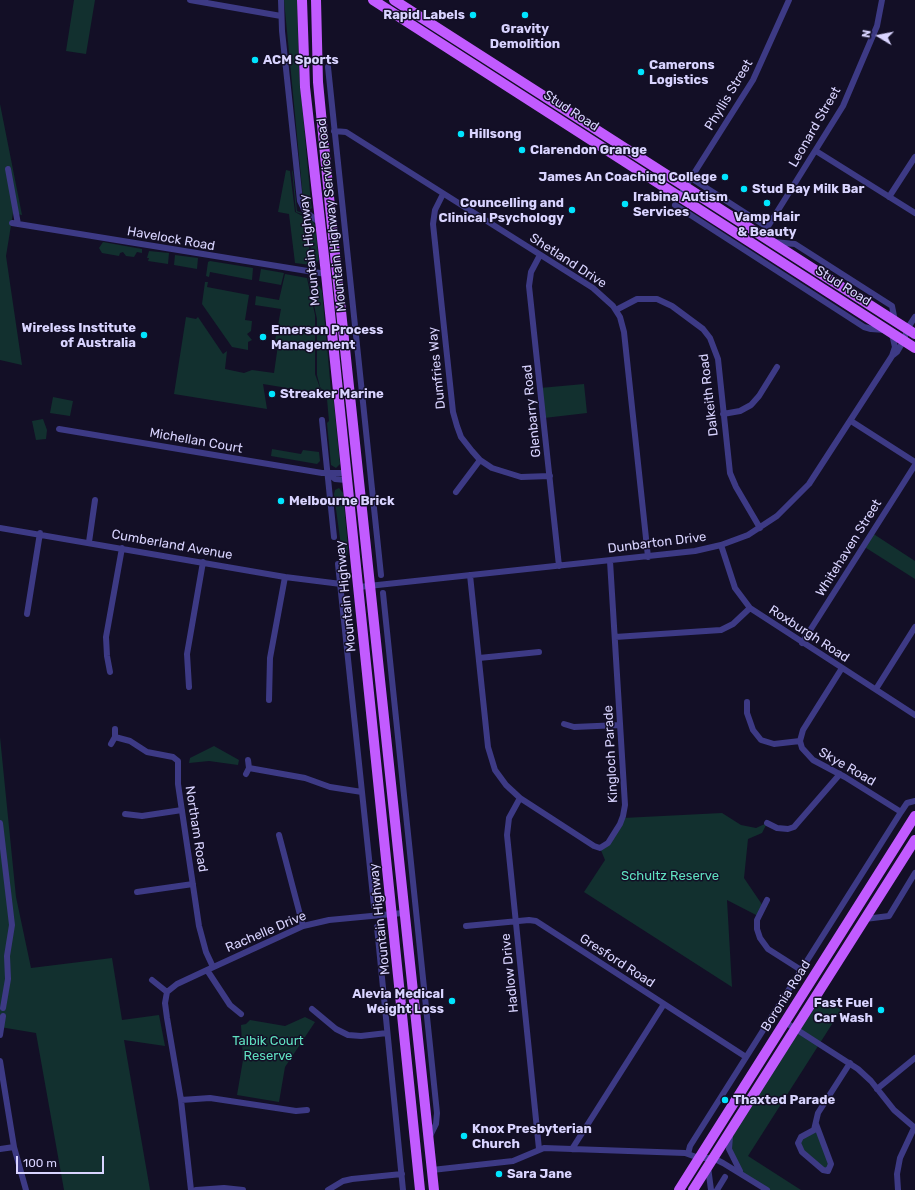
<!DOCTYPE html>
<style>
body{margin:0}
#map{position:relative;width:915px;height:1190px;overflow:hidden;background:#130f26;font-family:Rubik,sans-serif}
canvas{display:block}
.north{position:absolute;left:859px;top:16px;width:40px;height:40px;-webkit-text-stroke:3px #130f26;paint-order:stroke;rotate:280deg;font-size:11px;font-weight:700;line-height:16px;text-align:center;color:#d9d4ff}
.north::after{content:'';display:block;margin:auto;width:14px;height:18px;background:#d9d4ff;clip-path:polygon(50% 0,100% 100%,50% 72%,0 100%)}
.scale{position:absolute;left:16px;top:1156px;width:88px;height:18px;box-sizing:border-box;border:2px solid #d9d4ff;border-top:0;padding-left:5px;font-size:12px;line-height:14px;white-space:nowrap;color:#d9d4ff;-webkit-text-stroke:3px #130f26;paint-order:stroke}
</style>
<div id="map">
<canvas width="915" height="1190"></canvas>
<div class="north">N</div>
<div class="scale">100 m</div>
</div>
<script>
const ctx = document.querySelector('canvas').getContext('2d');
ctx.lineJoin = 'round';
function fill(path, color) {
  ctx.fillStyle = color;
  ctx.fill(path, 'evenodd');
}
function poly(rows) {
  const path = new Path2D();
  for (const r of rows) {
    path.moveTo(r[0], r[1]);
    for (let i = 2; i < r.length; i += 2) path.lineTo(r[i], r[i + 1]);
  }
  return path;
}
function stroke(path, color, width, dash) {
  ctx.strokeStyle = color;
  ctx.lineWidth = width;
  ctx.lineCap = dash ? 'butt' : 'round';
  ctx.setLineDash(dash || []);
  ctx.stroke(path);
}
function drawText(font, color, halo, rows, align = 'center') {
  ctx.font = font + ' Rubik,sans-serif';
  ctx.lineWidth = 3;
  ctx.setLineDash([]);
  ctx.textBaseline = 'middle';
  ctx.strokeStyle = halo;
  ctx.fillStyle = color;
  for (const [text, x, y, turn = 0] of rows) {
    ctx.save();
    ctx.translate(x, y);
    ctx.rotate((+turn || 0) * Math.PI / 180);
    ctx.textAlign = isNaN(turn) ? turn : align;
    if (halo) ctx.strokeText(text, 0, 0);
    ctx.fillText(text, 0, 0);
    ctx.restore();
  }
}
fill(poly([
 [74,0,95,0,86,54,66,51],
 [284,0,297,0,299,71,311,203,312,208,309,210,304,204,303,198],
 [0,104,22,215,13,213,6,256,22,365,0,360],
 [286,170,290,171,295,212,306,218,311,265,295,263,289,214,278,212],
 [292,170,293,172,297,211,305,214,312,220,315,225,319,260,313,267,307,216,296,212],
 [103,242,142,249,142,253,137,252,134,257,126,256,123,252,120,253,119,256,102,253,99,248],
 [149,251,169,253,168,264,148,261,149,258,147,258],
 [175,255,198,258,197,269,174,265],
 [210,261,253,268,252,280,210,272,209,277,206,276,208,262],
 [261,269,284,273,281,285,259,281],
 [285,274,307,278,315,315,315,374,320,388,325,393,325,395,324,394,263,384,267,409,174,394,186,317,196,319,198,317,223,354,227,351,225,369,244,373,252,370,274,373,278,345,275,341,281,309,255,305,256,296,279,300],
 [308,278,312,278,318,284,322,291,331,391,326,394,320,387,317,375,317,319],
 [205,282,208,282,207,287,249,295,245,320,252,321,251,331,247,334,252,340,248,342,248,350,232,347,202,304],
 [584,384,587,413,544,418,540,388],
 [333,395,340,464,336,468,331,465,327,423,329,421,327,399],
 [53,397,73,401,70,416,50,413],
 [43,419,47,430,46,439,36,440,32,421],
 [272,449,301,454,303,450,319,452,320,461,317,464,271,456],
 [339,488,343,493,348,547,347,556,343,561,334,494,335,490],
 [872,533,915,561,915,579,863,546],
 [0,737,16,897,31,968,112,958,122,1020,159,1015,165,1046,124,1040,150,1190,64,1190,36,1033,0,1027],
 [214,746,239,760,238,765,209,761,189,763,190,758],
 [722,813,741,825,756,828,767,823,762,833,748,839,744,878,763,906,758,916,727,900,732,987,584,892,605,860,600,848,603,847,623,818],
 [817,995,841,1010,748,1156,801,1190,767,1190,741,1172,728,1144],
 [305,1017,315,1022,285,1067,279,1102,237,1095,243,1060,241,1025,246,1024,250,1020,285,1026],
 [815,1128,831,1164,828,1171,802,1152,799,1140]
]), '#12302f');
stroke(poly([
 [190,0,281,16],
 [281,0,282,31,300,201,305,211,321,224],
 [328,67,381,575],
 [334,131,346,132,593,288,613,306,620,317,624,332,648,557],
 [816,151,915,213],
 [8,169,18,224],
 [691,178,767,227],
 [443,194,435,210,433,224,453,412,457,426,461,437,472,451,480,460,492,468,521,477,550,476],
 [679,197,753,80,789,0],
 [889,197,915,157],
 [675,205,864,327,871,329,885,330],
 [12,223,326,274],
 [762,236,843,106,877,26,882,0],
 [774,242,795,244,892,306,895,321],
 [540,255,531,272,529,286,559,566],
 [616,310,637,299,657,299,672,306,703,329,710,338,718,359,730,473,736,487,760,528],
 [892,334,895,347,892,356],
 [723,414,740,411,751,405,759,396,777,367],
 [322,420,334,537],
 [851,421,915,462],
 [59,429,322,473,346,473],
 [329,474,335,479,346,480],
 [456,492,480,460],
 [0,528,285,577,341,584],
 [89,542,95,500],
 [721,545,735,588,750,608,915,715],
 [338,564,374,906],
 [470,575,488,747,495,770,506,785,520,798,594,846,600,848,608,843,620,824,623,816,625,805,610,561],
 [359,587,695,551,721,545,748,535,777,516,809,484,892,356,897,352,904,340,907,329,915,317],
 [383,593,437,1113,436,1124,430,1136],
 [27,614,40,533],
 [615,637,721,630,733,624,750,608],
 [802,643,915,465],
 [479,658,539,652],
 [842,668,803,730,800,741,802,748,813,760,845,777,901,812],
 [110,672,107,656,106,637,122,548],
 [189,687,187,654,203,562],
 [876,689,915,627],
 [269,700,270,658,285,577],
 [747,702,747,713,753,730,761,740,774,744,800,741],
 [564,724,574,727,620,725],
 [115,737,130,741,147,752,173,757,178,761,178,784,199,926,206,952,213,967],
 [111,744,115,737,115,729],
 [249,768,305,778,330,787,362,792],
 [246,774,249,768,248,760],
 [520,798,509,818,507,835,539,1149],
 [125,814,142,816,182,810],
 [0,823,12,925,7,956,8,979,3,1008],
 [767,823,777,828,788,829,794,827,840,774],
 [279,835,303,926],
 [137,892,193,884],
 [767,900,757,920,757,929,760,938,768,949,801,970],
 [865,919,889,916,915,873],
 [466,926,529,920,536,921,746,1057],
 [377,927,403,1190],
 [207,970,230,1005,241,1014],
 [152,980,167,992],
 [312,1009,336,1029,348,1035,361,1036,387,1033],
 [785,1022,858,1069,871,1081,894,1110,915,1128],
 [0,1035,3,1016],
 [0,1061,14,1147,26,1190],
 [877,1089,915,1058],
 [181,1100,210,1098,296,1111,307,1110],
 [816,1124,831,1164,828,1171,823,1170,802,1152,798,1143,801,1137,814,1130,818,1113,850,1063],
 [730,1136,729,1149,740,1171],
 [0,1149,14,1147],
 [572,1149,664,1004],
 [688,1154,690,1146,901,812,907,803,915,801],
 [708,1167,711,1190],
 [432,1170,513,1161,544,1148,685,1153,699,1158,713,1158,723,1163,767,1190],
 [191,1190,181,1100,167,1018,165,1003,167,992,177,984,207,970,303,926,329,920,403,913],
 [196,1190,224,1188,243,1190],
 [328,1190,343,1181,352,1179,402,1174],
 [717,1190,725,1177],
 [898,1190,897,1174,900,1158,914,1128]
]), '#3d3a85', 6);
stroke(poly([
 [302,0,305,87,326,274,420,1190],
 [316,0,318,82,330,207,434,1190],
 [373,0,915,348],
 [394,0,915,334],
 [679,1190,915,816],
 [693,1190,915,840]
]), '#c25bff', 10);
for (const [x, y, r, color] of [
 [473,15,4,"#00e5ff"],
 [525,15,4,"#00e5ff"],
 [255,60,4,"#00e5ff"],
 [641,72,4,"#00e5ff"],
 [461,134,4,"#00e5ff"],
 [522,150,4,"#00e5ff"],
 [725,177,4,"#00e5ff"],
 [744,189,4,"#00e5ff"],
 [767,203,4,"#00e5ff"],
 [625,204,4,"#00e5ff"],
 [572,210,4,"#00e5ff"],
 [144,335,4,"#00e5ff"],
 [263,337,4,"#00e5ff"],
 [272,394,4,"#00e5ff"],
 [281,501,4,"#00e5ff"],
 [452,1001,4,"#00e5ff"],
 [881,1010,4,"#00e5ff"],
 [725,1100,4,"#00e5ff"],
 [464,1136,4,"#00e5ff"],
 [499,1174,4,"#00e5ff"]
]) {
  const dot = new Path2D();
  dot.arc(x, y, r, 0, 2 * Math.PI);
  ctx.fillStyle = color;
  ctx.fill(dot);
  stroke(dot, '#130f26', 1.5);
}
drawText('bold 13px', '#d9d4ff', '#130f26', [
 ["Rapid Labels",465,15,"right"],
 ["Gravity",525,29,"center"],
 ["Demolition",525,44,"center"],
 ["ACM Sports",263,60],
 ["Camerons",649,65],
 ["Logistics",649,80],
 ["Hillsong",469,134],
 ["Clarendon Grange",530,150],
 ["James An Coaching College",717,177,"right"],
 ["Stud Bay Milk Bar",752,189],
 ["Irabina Autism",633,197],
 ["Services",633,212],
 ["Councelling and",564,203,"right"],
 ["Clinical Psychology",564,218,"right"],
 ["Vamp Hair",767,217,"center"],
 ["& Beauty",767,232,"center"],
 ["Wireless Institute",136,328,"right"],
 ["of Australia",136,343,"right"],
 ["Emerson Process",271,330],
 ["Management",271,345],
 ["Streaker Marine",280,394],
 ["Melbourne Brick",289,501],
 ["Alevia Medical",444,994,"right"],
 ["Weight Loss",444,1009,"right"],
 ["Fast Fuel",873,1003,"right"],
 ["Car Wash",873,1018,"right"],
 ["Thaxted Parade",733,1100],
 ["Knox Presbyterian",472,1129],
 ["Church",472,1144],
 ["Sara Jane",507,1174]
], 'left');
drawText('13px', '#d9d4ff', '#130f26', [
 ["Phyllis Street",729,95,-59],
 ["Stud Road",571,111,33],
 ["Leonard Street",815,127,-60],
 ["Mountain Highway Service Road",332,215,-96],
 ["Havelock Road",171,239,10],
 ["Mountain Highway",310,250,-96],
 ["Shetland Drive",568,261,33],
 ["Stud Road",843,286,32],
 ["Dumfries Way",437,368,-96],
 ["Dalkeith Road",709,395,-97],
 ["Glenbarry Road",532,411,-96],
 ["Michellan Court",196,441,10],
 ["Dunbarton Drive",657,543,-7],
 ["Cumberland Avenue",172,545,10],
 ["Whitehaven Street",849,548,-58],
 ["Mountain Highway",346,596,-96],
 ["Roxburgh Road",809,634,33],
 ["Kingloch Parade",611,754,-93],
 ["Skye Road",847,767,30],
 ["Northam Road",196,829,81],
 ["Mountain Highway",380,919,-96],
 ["Rachelle Drive",266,932,-23],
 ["Gresford Road",617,961,33],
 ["Hadlow Drive",510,973,-96],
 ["Boronia Road",786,996,-58]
]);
drawText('13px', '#5fe0c0', '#130f26', [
 ["Schultz Reserve",670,876],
 ["Talbik Court",268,1041],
 ["Reserve",268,1056]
]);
</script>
